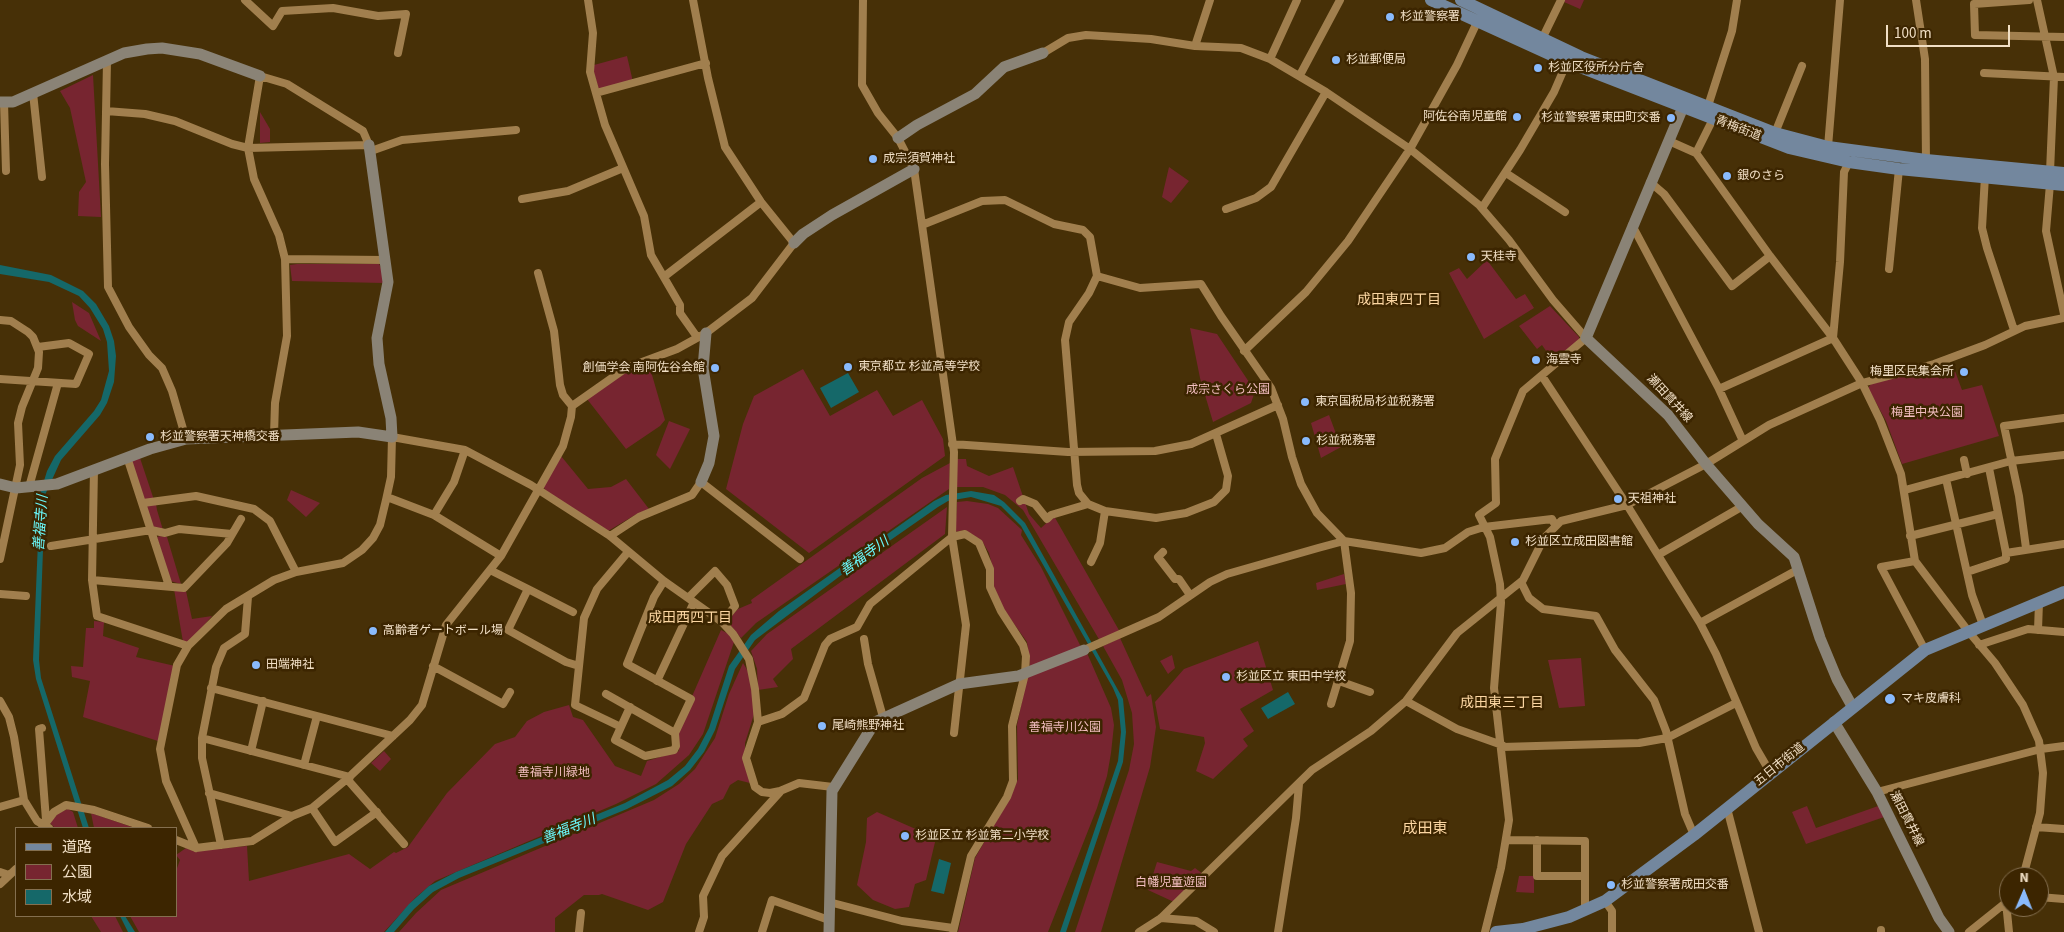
<!DOCTYPE html>
<meta charset="utf-8">
<style>
body{margin:0}
#map{position:relative;width:2064px;height:932px;overflow:hidden;background:#473007;font-family:"Source Sans 3","Noto Sans JP",sans-serif}
canvas{display:block}
.legend{position:absolute;left:15px;top:827px;width:162px;height:90px;box-sizing:border-box;background:#3c2500;border:1px solid #846f4f;margin:0;padding:6px 9px;list-style:none;font-size:15px;color:#f1dfc5}
.legend li{display:flex;align-items:center;gap:10px;height:25px}
.legend b{width:25px;border:1px solid #846f4f}
.north{position:absolute;left:1999px;top:867px;width:50px;height:50px;box-sizing:border-box;background:#3c2500;border:1px solid #846f4f;border-radius:50%;rotate:1deg;font-size:14px;font-weight:700;line-height:20px;text-align:center;color:#f1dfc5}
.north::after{content:'';display:block;margin:auto;width:18px;height:22px;background:#89bafc;clip-path:polygon(50% 0,100% 100%,50% 72%,0 100%)}
.scale{position:absolute;left:1886px;top:25px;width:124px;height:22px;box-sizing:border-box;border:2px solid #f1dfc5;border-top:0;padding-left:6px;font-size:15px;line-height:18px;white-space:nowrap;color:#f1dfc5;-webkit-text-stroke:4px #3c2500;paint-order:stroke}
</style>
<div id="map">
<canvas width="2064" height="932"></canvas>
<ul class="legend">
<li><b style="height:6px;background:#73879e"></b>道路</li>
<li><b style="height:14px;background:#772530"></b>公園</li>
<li><b style="height:14px;background:#156869"></b>水域</li>
</ul>
<div class="north">N</div>
<div class="scale">100 m</div>
</div>
<script>
const ctx = document.querySelector('canvas').getContext('2d');
ctx.lineJoin = 'round';
function fill(path, color) {
  ctx.fillStyle = color;
  ctx.fill(path, 'evenodd');
}
function poly(rows) {
  const path = new Path2D();
  for (const r of rows) {
    path.moveTo(r[0], r[1]);
    for (let i = 2; i < r.length; i += 2) path.lineTo(r[i], r[i + 1]);
  }
  return path;
}
function stroke(path, color, width, dash) {
  ctx.strokeStyle = color;
  ctx.lineWidth = width;
  ctx.lineCap = dash ? 'butt' : 'round';
  ctx.setLineDash(dash || []);
  ctx.stroke(path);
}
function drawText(font, color, halo, rows, align = 'center') {
  ctx.font = font + ' "Source Sans 3","Noto Sans JP",sans-serif';
  ctx.lineWidth = 5;
  ctx.setLineDash([]);
  ctx.textBaseline = 'middle';
  ctx.strokeStyle = halo;
  ctx.fillStyle = color;
  for (const [text, x, y, turn = 0] of rows) {
    ctx.save();
    ctx.translate(x, y);
    ctx.rotate((+turn || 0) * Math.PI / 180);
    ctx.textAlign = isNaN(turn) ? turn : align;
    if (halo) ctx.strokeText(text, 0, 0);
    ctx.fillText(text, 0, 0);
    ctx.restore();
  }
}
fill(poly([
 [1565,0,1584,0,1580,9,1564,2],
 [627,56,633,82,599,90,594,73,594,65],
 [93,75,101,217,78,216,79,192,86,182,70,108,60,91],
 [260,112,270,129,270,142,260,143],
 [1169,167,1189,181,1171,203,1162,197],
 [1487,260,1516,299,1525,294,1534,308,1484,339,1449,273,1459,268,1467,279],
 [297,264,379,264,384,273,384,283,292,281,290,265],
 [72,302,89,313,101,341,78,326,75,320],
 [1550,306,1579,337,1579,341,1553,361,1542,345,1537,349,1519,326],
 [1190,328,1217,334,1255,391,1251,403,1213,422,1200,378],
 [648,361,665,420,660,426,626,449,587,399,627,370],
 [1952,363,1962,390,1982,385,1999,436,1902,464,1886,421,1868,388,1871,384],
 [803,369,830,416,877,390,893,416,922,400,943,439,945,456,809,553,726,489,743,424,754,396],
 [1329,415,1341,447,1321,458,1311,423],
 [669,421,690,429,670,469,656,455],
 [561,456,588,489,611,487,626,479,649,509,635,515,608,531,546,491,543,486],
 [140,458,154,500,146,501,142,497,131,461],
 [957,459,966,459,967,466,989,476,1013,467,1029,514,1041,528,1054,516,1120,632,1100,641,1023,510,1005,495,983,487,957,487],
 [950,463,949,489,756,623,741,638,727,621,738,609,752,603,751,600,922,478],
 [291,490,320,503,306,517,287,500],
 [967,501,988,504,998,508,1022,530,1021,535,1041,567,1081,647,1030,667,1027,642,1004,610,994,587,993,569,989,553,982,541,965,530,955,532,957,502],
 [156,504,157,510,163,530,153,528,146,508,148,505],
 [947,507,945,534,791,649,793,659,773,679,778,687,758,690,757,669,751,651,767,634],
 [160,536,167,537,181,584,170,581,157,537],
 [1344,574,1346,584,1317,590,1316,583],
 [174,589,186,591,192,619,212,616,189,643,183,642],
 [94,621,104,622,103,636,139,648,136,657,175,666,158,741,83,717,90,681,72,677,71,666,83,667,86,628,94,628],
 [721,630,729,634,734,642,703,734,689,755,656,784,616,804,435,881,415,898,384,932,139,932,130,916,176,916,176,871,180,860,176,855,186,848,194,851,247,846,249,881,349,854,370,869,394,852,396,853,408,847,447,793,495,744,515,737,527,721,544,712,569,705,573,717,583,720,615,766,641,776,647,761,679,751,676,733],
 [1120,638,1147,697,1151,694,1156,727,1150,767,1101,932,1075,932,1129,770,1134,744,1132,713,1122,680,1103,646],
 [1258,641,1273,690,1240,709,1254,731,1243,739,1248,746,1213,779,1196,771,1205,743,1204,737,1160,729,1155,702,1184,669],
 [1087,653,1111,708,1114,725,1111,753,1107,776,1097,808,1048,932,958,932,975,858,1011,796,1018,779,1017,725,1027,676],
 [1172,655,1175,668,1168,674,1160,661],
 [1581,658,1585,706,1559,708,1548,660],
 [743,663,749,673,755,711,745,743,745,757,750,783,738,780,730,785,723,799,712,804,686,844,663,902,648,910,602,894,599,895,584,895,555,918,555,932,399,932,416,913,441,890,654,800,679,784,695,769,715,738,729,694],
 [384,751,391,759,380,771,371,763],
 [1881,805,1887,816,1806,844,1792,812,1807,806,1816,828],
 [68,809,73,812,78,828,55,828,50,823,58,813],
 [877,812,936,838,926,880,915,884,909,907,895,909,873,900,857,885,866,842,867,818],
 [91,813,135,828,94,828],
 [1157,862,1191,871,1195,868,1203,874,1174,902,1148,890],
 [1519,876,1534,876,1534,893,1516,892],
 [91,916,115,916,123,932,101,932]
]), '#772530');
fill(poly([
 [0,265,51,275,83,291,96,304,109,326,114,341,116,356,114,382,107,403,100,415,61,460,45,495,39,660,41,678,89,828,83,828,36,679,33,660,40,494,47,471,55,456,94,411,101,400,109,371,107,342,103,329,90,308,79,296,49,282,0,274],
 [848,373,859,392,831,408,820,388],
 [971,491,994,495,1004,502,1025,523,1123,699,1126,732,1123,762,1066,932,1060,932,1118,761,1121,732,1118,700,1113,688,1021,526,1001,506,971,497,948,501,938,507,852,567,755,640,735,669,715,730,704,752,690,770,672,786,627,809,459,878,433,892,414,909,394,932,385,932,409,904,429,886,456,872,625,803,668,780,685,766,698,749,709,728,729,666,751,635,779,611,934,501,946,495],
 [1288,692,1295,704,1268,719,1261,708],
 [939,859,951,863,944,894,931,891],
 [120,916,125,916,135,932,128,932]
]), '#156869');
stroke(poly([
 [245,0,273,26,282,11,333,8,378,16,406,14,398,53],
 [588,0,593,33,590,72,605,125,644,216,651,255,680,305,680,313,697,337],
 [863,0,862,85,878,113,898,138,914,169,922,225],
 [1916,0,1925,59,1926,162],
 [2029,0,1974,4,1975,35,2064,37],
 [2037,0,2054,77,2050,172],
 [1542,39,1561,0],
 [1195,46,1210,0],
 [1043,53,1068,38,1086,35,1151,39,1195,46,1241,48,1270,59,1326,92,1410,149,1479,205,1509,240,1553,300,1586,338,1523,391,1495,459,1496,503,1479,515,1490,537,1500,584,1501,603,1494,688,1509,820,1501,868,1485,932],
 [1270,59,1297,0],
 [107,61,105,164,108,287,129,327,149,355,162,368,172,391,186,439],
 [1984,73,2064,77],
 [1300,75,1340,0],
 [33,93,42,177],
 [596,93,706,63],
 [4,102,6,171],
 [1708,106,1732,31,1737,0],
 [106,111,145,114,175,121,232,144,248,148,369,145,363,131,287,84,260,76,248,148,254,179,279,235,285,259,287,336,275,403,274,435],
 [1775,133,1802,66],
 [1669,141,1696,153,1770,256,1833,338,1862,383,1880,420,1901,474,1915,561,1968,631,1995,663,2023,705,2039,741,2043,773,2040,813,2023,877],
 [1828,147,1840,0],
 [371,151,402,140,516,130],
 [1696,153,1713,119],
 [1506,173,1565,212],
 [1985,176,1982,228,1987,248,2014,330],
 [1650,182,1664,194,1732,286,1770,256],
 [2050,184,2046,231,2064,314],
 [522,199,568,191,623,168],
 [1482,208,1520,150,1554,92,1567,62],
 [1226,209,1256,198,1271,187,1326,92],
 [1632,225,1719,389,1743,441],
 [285,259,384,260],
 [1889,269,1899,169],
 [665,276,761,202],
 [1097,276,1140,288,1201,284,1221,316,1271,388,1283,419,1292,457,1301,484,1317,513,1344,541,1351,593,1350,641,1331,704],
 [0,320,11,321,28,332,33,337,39,352,38,368,22,407,18,423,20,465,0,559],
 [1244,351,1306,292,1348,241,1410,149,1457,65,1479,18],
 [1542,376,1627,505,1700,623,1716,654,1756,748,1770,772],
 [0,379,76,384,89,354,69,343,38,347],
 [1719,389,1833,338,1840,262,1844,172,1849,162],
 [572,406,626,368,677,349,706,333,752,298,794,243,761,202,725,147,708,78,693,0],
 [952,444,1068,452,1155,451,1191,444,1278,405],
 [465,450,454,482,434,515,501,556],
 [127,457,169,586],
 [1964,460,1967,474],
 [1989,468,2006,553,2064,544],
 [94,469,92,580,97,616,188,646],
 [1946,479,1972,595,1983,625],
 [29,487,58,383],
 [1905,490,2011,461,2064,455],
 [387,497,434,515],
 [1020,501,1023,499,1035,504,1047,519,1051,515,1088,504],
 [143,503,196,496,254,509,270,521,296,572],
 [610,536,639,517,692,495,701,482,800,559],
 [1910,536,1998,514],
 [51,546,151,530,165,533,179,529,232,534],
 [2026,548,2019,496,2004,426,2064,418],
 [1163,552,1158,557,1175,579,1179,579,1190,595],
 [1658,555,1743,506],
 [1915,561,1881,567,1925,650],
 [1091,562,1100,543,1105,511],
 [490,570,528,589,508,630,566,662,579,666],
 [1967,572,2006,559,2006,553],
 [92,580,184,588,227,543,241,519],
 [1521,582,1529,598,1543,609,1596,616,1615,650,1654,700,1666,731,1685,814,1694,835],
 [528,589,573,612],
 [0,594,26,596],
 [688,598,715,571,727,585,735,606,722,622],
 [1700,623,1799,569],
 [2038,630,2039,602],
 [864,639,868,664,883,717],
 [1979,645,2028,629,2064,632],
 [1084,650,1159,617,1210,582,1227,574,1318,548,1344,541,1421,553,1445,548,1468,532,1484,527,1552,519,1555,525],
 [433,666,503,704,510,692],
 [657,681,694,602],
 [1339,681,1370,692],
 [211,688,393,736],
 [606,694,675,733],
 [0,701,9,717,14,737,24,800,37,821,49,828],
 [1406,701,1457,729,1502,745],
 [630,707,615,740,645,756,674,750,676,746,675,733,691,699,627,664,654,597,664,581],
 [758,722,782,714,804,698,825,645,830,639,857,627,870,604,942,545,952,537,965,534,979,543,990,569,990,587,1001,611,1023,645,1026,656,1025,674,1012,726,1013,781,1007,797,971,856,953,932],
 [621,727,575,705,584,618,597,589,628,552],
 [42,728,39,729,46,820],
 [954,733,966,625,952,537,954,452,922,225,982,201,1005,200,1054,224,1083,230,1090,237,1097,276,1089,293,1069,322,1065,340,1077,485,1079,493,1088,504,1105,511,1156,518,1186,513,1214,502,1226,490,1228,476,1216,434],
 [202,738,350,777],
 [1502,747,1639,743,1667,738,1736,703],
 [251,751,263,701],
 [304,765,317,716],
 [347,779,404,844],
 [1877,792,2041,749,2064,746],
 [209,793,292,816],
 [0,807,24,800],
 [312,808,335,842,377,812],
 [1727,808,1759,932],
 [2036,827,2064,829],
 [42,828,54,812,66,805,94,810,148,828],
 [176,840,196,848,252,841,292,816,312,808,347,779,410,720,422,705,446,625,501,556,563,446,571,417,572,406,563,395,560,385,554,331,538,273],
 [1506,840,1585,841,1585,910],
 [1537,840,1537,876,1585,876],
 [221,845,202,758,202,738,216,667,224,648,245,634,248,597],
 [196,848,166,781,160,749,177,665,188,646,226,609,274,580,296,572,343,563,362,550,373,538,380,525,386,500,391,477,392,437,465,450,531,485,610,536,664,581,722,622,733,634,749,659,755,689,758,722,746,758,755,787,762,792,770,793,780,791,799,783,833,787],
 [0,872,9,875],
 [0,884,16,869],
 [2039,897,2064,899],
 [1605,901,1612,911,1612,932],
 [829,902,902,921,953,928],
 [2006,902,2009,932],
 [1161,918,1196,921,1214,932],
 [1881,930,1881,932],
 [579,932,581,913],
 [699,932,704,917,703,896,722,856,780,792],
 [762,932,772,900,829,920],
 [1139,932,1161,918,1312,770,1371,731,1406,701,1457,633,1523,580,1544,538,1561,521,1627,505,1706,464,1769,425,1862,383,1934,364,1985,345,2025,326,2064,318],
 [1278,932,1296,818,1299,784],
 [1969,932,2009,900]
]), '#a17f4e', 8);
stroke(poly([
 [1686,100,1586,338,1668,415,1706,464,1758,524,1794,557,1820,638,1837,679,1852,706],
 [0,102,13,102,124,53,147,49,162,48,200,54,260,76],
 [898,138,917,125,975,94,1004,67,1043,53],
 [794,243,803,234,832,215,914,169],
 [701,482,709,463,714,436,703,368,706,333],
 [0,484,16,488,57,484,150,449,186,439,358,432,392,437,391,418,379,364,377,338,388,282,369,145],
 [1834,722,1877,792,1939,918,1949,932],
 [829,932,832,791,875,722,959,684,1018,676,1084,650]
]), '#8a8376', 11);
stroke(poly([
 [1431,0,1567,62,1789,148,1849,162,1899,169,2064,185],
 [1461,0,1581,57,1775,133,1828,147,1926,160,2064,173],
 [1496,932,1523,929,1569,917,1605,901,1694,835,1925,650,2064,592]
]), '#73879e', 12);
for (const [x, y, r, color] of [
 [1390,17,5,"#89bafc"],
 [1336,60,5,"#89bafc"],
 [1538,68,5,"#89bafc"],
 [1517,117,5,"#89bafc"],
 [1671,118,5,"#89bafc"],
 [873,159,5,"#89bafc"],
 [1727,176,5,"#89bafc"],
 [1471,257,5,"#89bafc"],
 [1536,360,5,"#89bafc"],
 [848,367,5,"#89bafc"],
 [715,368,5,"#89bafc"],
 [1964,372,5,"#89bafc"],
 [1305,402,5,"#89bafc"],
 [150,437,5,"#89bafc"],
 [1306,441,5,"#89bafc"],
 [1618,499,5,"#89bafc"],
 [1515,542,5,"#89bafc"],
 [373,631,5,"#89bafc"],
 [256,665,5,"#89bafc"],
 [1226,677,5,"#89bafc"],
 [1890,699,6,"#89bafc"],
 [822,726,5,"#89bafc"],
 [905,836,5,"#89bafc"],
 [1611,885,5,"#89bafc"]
]) {
  const dot = new Path2D();
  dot.arc(x, y, r, 0, 2 * Math.PI);
  ctx.fillStyle = color;
  ctx.fill(dot);
  stroke(dot, '#3c2500', 2);
}
drawText('12px', '#f1dfc5', '#3c2500', [
 ["杉並警察署",1400,17],
 ["杉並郵便局",1346,60],
 ["杉並区役所分庁舎",1548,68],
 ["阿佐谷南児童館",1507,117,"right"],
 ["杉並警察署東田町交番",1661,118,"right"],
 ["成宗須賀神社",883,159],
 ["銀のさら",1737,176],
 ["天桂寺",1481,257],
 ["海雲寺",1546,360],
 ["東京都立 杉並高等学校",858,367],
 ["創価学会 南阿佐谷会館",705,368,"right"],
 ["梅里区民集会所",1954,372,"right"],
 ["東京国税局杉並税務署",1315,402],
 ["杉並警察署天神橋交番",160,437],
 ["杉並税務署",1316,441],
 ["天祖神社",1628,499],
 ["杉並区立成田図書館",1525,542],
 ["高齢者ゲートボール場",383,631],
 ["田端神社",266,665],
 ["杉並区立 東田中学校",1236,677],
 ["マキ皮膚科",1901,699],
 ["尾崎熊野神社",832,726],
 ["杉並区立 杉並第二小学校",915,836],
 ["杉並警察署成田交番",1621,885]
], 'left');
drawText('12px', '#f1dfc5', '#3c2500', [
 ["青梅街道",1738,129,21],
 ["瀬田貫井線",1669,399,47],
 ["五日市街道",1780,765,-39],
 ["瀬田貫井線",1906,819,63]
]);
drawText('12px', '#f2bdbf', '#3c2500', [
 ["成宗さくら公園",1228,390],
 ["梅里中央公園",1927,413],
 ["善福寺川公園",1065,728],
 ["善福寺川緑地",554,773],
 ["白幡児童遊園",1171,883]
]);
drawText('14px', '#fcd6a2', '#3c2500', [
 ["成田東四丁目",1399,301],
 ["成田西四丁目",690,619],
 ["成田東三丁目",1502,704]
]);
drawText('italic 14px', '#6afafb', '#3c2500', [
 ["善福寺川",42,523,-86],
 ["善福寺川",865,557,-36],
 ["善福寺川",569,830,-22]
]);
drawText('15px', '#fcd6a2', '#3c2500', [
 ["成田東",1425,830]
]);
</script>
